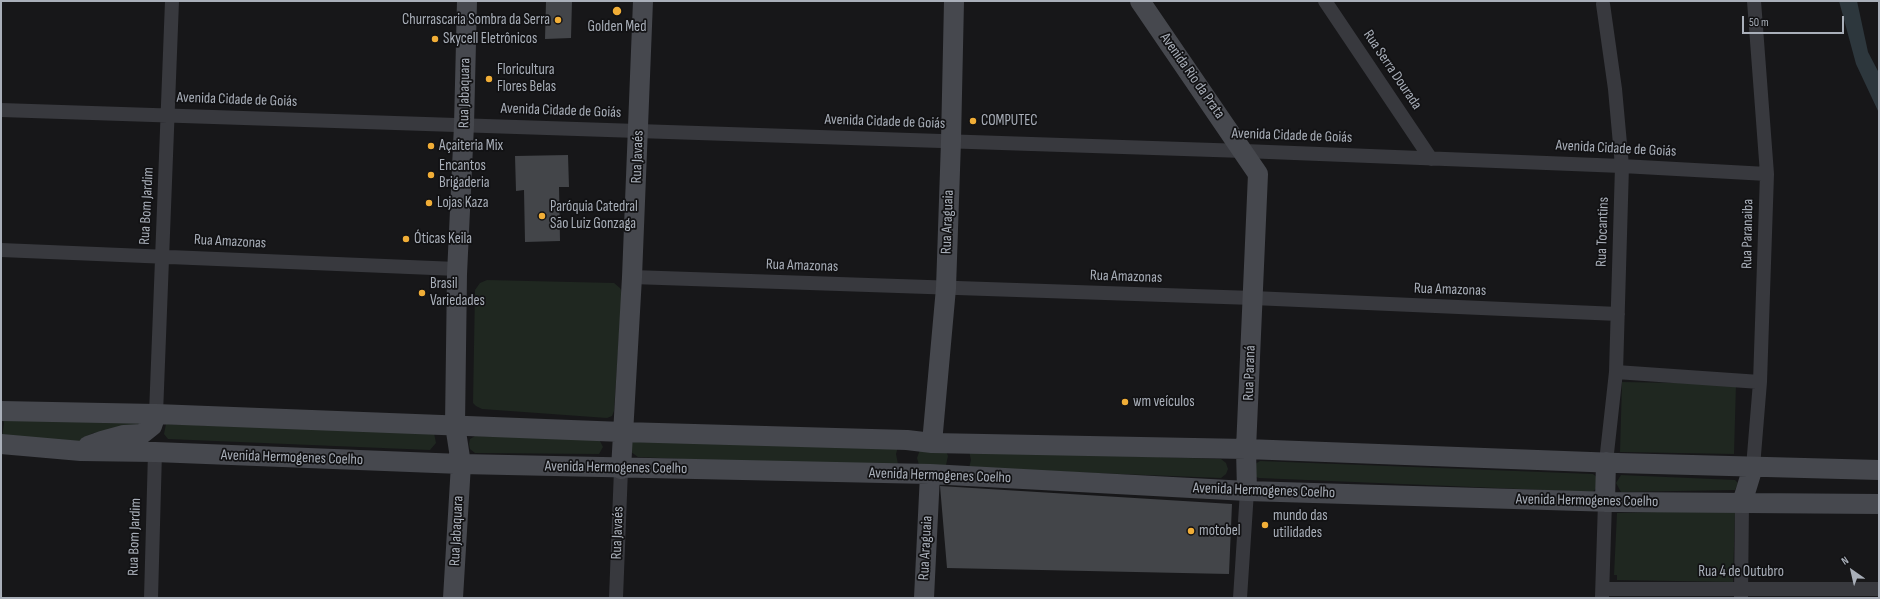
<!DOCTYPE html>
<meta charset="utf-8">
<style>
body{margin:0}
#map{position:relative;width:1880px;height:599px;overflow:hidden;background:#171719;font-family:"Sofia Sans Condensed",sans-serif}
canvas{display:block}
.frame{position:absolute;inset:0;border:2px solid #a9afb9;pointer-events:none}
.north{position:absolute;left:1832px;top:551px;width:40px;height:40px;-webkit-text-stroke:3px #121214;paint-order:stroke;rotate:326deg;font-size:11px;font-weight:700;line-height:16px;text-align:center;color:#a9afb9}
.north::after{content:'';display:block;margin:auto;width:14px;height:18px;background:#a9afb9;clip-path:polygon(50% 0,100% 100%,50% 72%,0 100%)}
.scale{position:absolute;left:1742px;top:16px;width:102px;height:18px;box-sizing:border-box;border:2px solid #a9afb9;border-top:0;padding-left:5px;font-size:12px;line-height:14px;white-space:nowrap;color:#a9afb9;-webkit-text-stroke:3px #121214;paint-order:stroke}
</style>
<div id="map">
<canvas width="1880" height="599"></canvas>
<div class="frame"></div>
<div class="north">N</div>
<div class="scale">50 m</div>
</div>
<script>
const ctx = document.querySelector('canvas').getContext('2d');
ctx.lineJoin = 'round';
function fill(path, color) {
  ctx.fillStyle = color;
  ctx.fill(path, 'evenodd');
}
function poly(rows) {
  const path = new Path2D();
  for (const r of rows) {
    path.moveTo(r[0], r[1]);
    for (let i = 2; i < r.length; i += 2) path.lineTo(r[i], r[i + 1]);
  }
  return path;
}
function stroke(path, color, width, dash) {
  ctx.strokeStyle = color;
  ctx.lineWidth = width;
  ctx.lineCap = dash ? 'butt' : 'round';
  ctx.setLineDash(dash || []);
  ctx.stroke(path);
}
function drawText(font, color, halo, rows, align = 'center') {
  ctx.font = font + ' "Sofia Sans Condensed",sans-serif';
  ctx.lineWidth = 3.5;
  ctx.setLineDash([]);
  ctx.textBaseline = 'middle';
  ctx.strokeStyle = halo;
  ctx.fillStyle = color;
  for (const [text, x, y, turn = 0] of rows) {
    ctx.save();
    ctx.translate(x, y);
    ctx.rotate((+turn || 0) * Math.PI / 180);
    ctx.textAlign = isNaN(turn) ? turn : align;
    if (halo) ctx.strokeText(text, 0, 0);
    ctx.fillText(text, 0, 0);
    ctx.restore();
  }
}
fill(poly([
 [487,280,614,283,620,288,622,292,614,411,612,416,607,418,482,409,476,406,473,403,475,290,480,283],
 [1622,382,1736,384,1734,454,1620,452],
 [2,415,139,419,140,429,93,433,83,438,79,443,2,438,4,423],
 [166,424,434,433,436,443,430,450,168,439,164,434],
 [475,436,599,439,603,447,599,454,475,453,470,449,469,444,470,439],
 [634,441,898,447,896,454,899,469,638,457,631,452,632,443],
 [921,447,946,451,948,456,946,465,920,468,917,458],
 [969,451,1221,459,1226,463,1228,469,1226,474,1221,478,969,468,971,460],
 [1260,461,1593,474,1598,478,1597,488,1592,492,1259,478,1256,477,1255,464],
 [1621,475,1735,480,1738,483,1735,490,1621,492,1616,483],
 [1735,510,1733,582,1617,580,1617,575,1614,575,1617,513]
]), '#1f2720');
fill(poly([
 [1839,1,1857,1,1868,52,1879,73,1879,113,1856,64]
]), '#2d373d');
fill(poly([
 [546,1,572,1,571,38,545,39],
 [568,155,569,187,559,187,560,241,525,242,524,190,516,191,515,156],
 [940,486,1232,504,1229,574,947,568]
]), '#434549');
stroke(poly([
 [1325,1,1431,159],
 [1603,4,1615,89,1622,166,1616,372,1606,462],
 [1,110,1244,151,1622,166,1767,174],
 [1,250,457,269],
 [632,277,1253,298,1618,314],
 [1616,372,1760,382],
 [156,414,172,1],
 [1753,467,1760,382,1767,174,1754,1],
 [1603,589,1879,589],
 [1602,597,1605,502],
 [1741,597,1742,503],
 [151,598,155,452],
 [616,598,621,469],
 [1240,598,1247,491]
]), '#38393e', 14);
stroke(poly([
 [1140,1,1258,174,1246,449,1247,491],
 [1,411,156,414,623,432,907,440,932,443,1246,449,1617,463,1879,470],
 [932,443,946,288,951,141,954,1],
 [1,444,81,451,155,452,461,464,930,474,1247,491,1614,502,1879,504],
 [88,446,102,441,124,435,142,434,152,426,156,414],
 [621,469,632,277,643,1],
 [1605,502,1606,462],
 [1742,503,1753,467],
 [453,598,461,464,455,425,457,274,464,125,467,1],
 [924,598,930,474]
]), '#46484e', 20);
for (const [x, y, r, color] of [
 [617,11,5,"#f1ae37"],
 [558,20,4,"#f1ae37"],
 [435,39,4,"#f1ae37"],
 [489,79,4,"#f1ae37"],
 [973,121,4,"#f1ae37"],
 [431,146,4,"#f1ae37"],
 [431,175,4,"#f1ae37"],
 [429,203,4,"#f1ae37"],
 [542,216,4,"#f1ae37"],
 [406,239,4,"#f1ae37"],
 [422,293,4,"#f1ae37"],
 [1125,402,4,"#f1ae37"],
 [1265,525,4,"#f1ae37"],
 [1191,531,4,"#f1ae37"]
]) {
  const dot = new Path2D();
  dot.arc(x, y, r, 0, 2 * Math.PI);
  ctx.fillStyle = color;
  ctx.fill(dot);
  stroke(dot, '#121214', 1.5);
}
drawText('15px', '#a9afb9', '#121214', [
 ["Churrascaria Sombra da Serra",550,20,"right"],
 ["Golden Med",617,27,"center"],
 ["Skycell Eletrônicos",443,39],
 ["Floricultura",497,70],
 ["Flores Belas",497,87],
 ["COMPUTEC",981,121],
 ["Açaiteria Mix",439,146],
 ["Encantos",439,166],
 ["Brigaderia",439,183],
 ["Lojas Kaza",437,203],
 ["Paróquia Catedral",550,207],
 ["São Luiz Gonzaga",550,224],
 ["Óticas Keila",414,239],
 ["Brasil",430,284],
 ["Variedades",430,301],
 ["wm veículos",1133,402],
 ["mundo das",1273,516],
 ["utilidades",1273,533],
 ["motobel",1199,531]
], 'left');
drawText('15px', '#a9afb9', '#121214', [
 ["Rua Serra Dourada",1392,70,56],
 ["Avenida Rio da Prata",1192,76,55],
 ["Rua Jabaquara",465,93,-89],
 ["Avenida Cidade de Goiás",237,100,2],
 ["Avenida Cidade de Goiás",561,111,2],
 ["Avenida Cidade de Goiás",885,122,2],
 ["Avenida Cidade de Goiás",1292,136,2],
 ["Avenida Cidade de Goiás",1616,149,3],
 ["Rua Javaés",638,157,-88],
 ["Rua Bom Jardim",147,206,-87],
 ["Rua Araguaia",948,222,-88],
 ["Rua Tocantins",1603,232,-88],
 ["Rua Paranaiba",1748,234,-89],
 ["Rua Amazonas",230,242,3],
 ["Rua Amazonas",802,266,2],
 ["Rua Amazonas",1126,277,2],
 ["Rua Amazonas",1450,290,2],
 ["Rua Paraná",1250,373,-88],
 ["Avenida Hermogenes Coelho",292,458,2],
 ["Avenida Hermogenes Coelho",616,468,1],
 ["Avenida Hermogenes Coelho",940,476,2],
 ["Avenida Hermogenes Coelho",1264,491,2],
 ["Avenida Hermogenes Coelho",1587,501,1],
 ["Rua Jabaquara",457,531,-87],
 ["Rua Javaés",618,533,-88],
 ["Rua Bom Jardim",135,537,-88],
 ["Rua Araguaia",926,548,-87],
 ["Rua 4 de Outubro",1741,572]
]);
</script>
